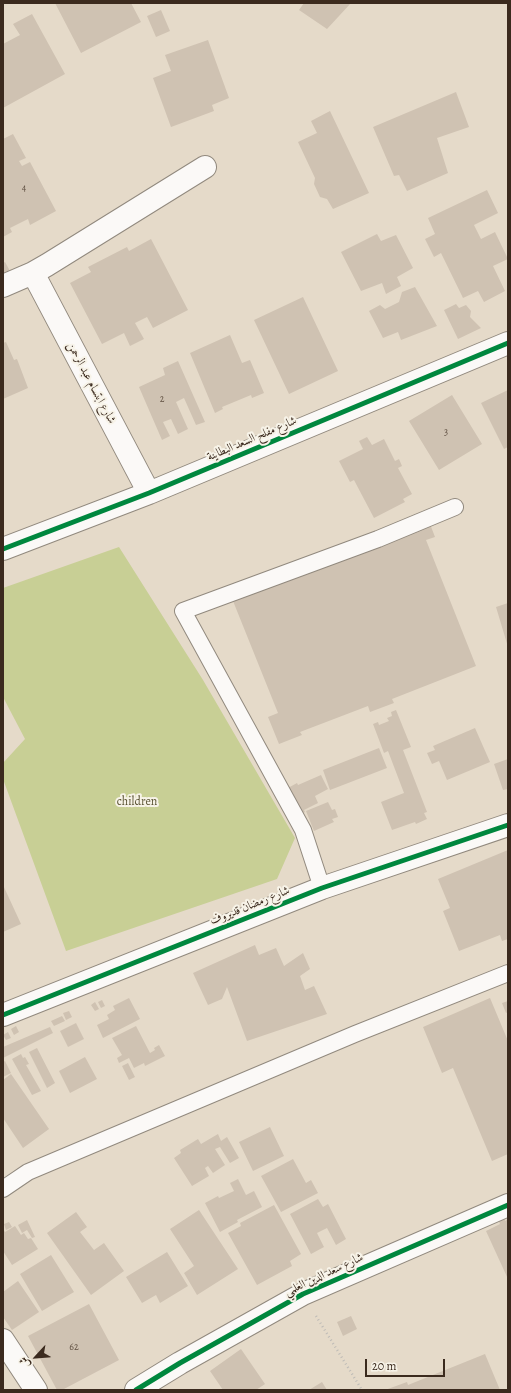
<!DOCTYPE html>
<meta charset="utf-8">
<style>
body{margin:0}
#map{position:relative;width:511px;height:1393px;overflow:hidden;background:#e5dac9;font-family:Alegreya,Amiri,serif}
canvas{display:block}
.frame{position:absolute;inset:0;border:4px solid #3b2a1e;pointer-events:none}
.north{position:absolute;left:16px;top:1337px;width:40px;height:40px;-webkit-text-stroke:3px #f7f3e8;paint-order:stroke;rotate:244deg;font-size:11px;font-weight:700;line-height:16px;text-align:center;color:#3b2a1e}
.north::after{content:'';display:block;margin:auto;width:14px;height:18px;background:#3b2a1e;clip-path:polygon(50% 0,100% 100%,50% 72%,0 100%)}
.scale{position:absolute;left:365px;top:1359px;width:80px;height:18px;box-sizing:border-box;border:2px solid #3b2a1e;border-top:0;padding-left:5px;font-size:12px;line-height:14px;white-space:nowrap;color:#3b2a1e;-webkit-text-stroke:3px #f7f3e8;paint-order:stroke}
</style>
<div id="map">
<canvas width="511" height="1393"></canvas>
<div class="frame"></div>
<div class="north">ش</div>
<div class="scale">20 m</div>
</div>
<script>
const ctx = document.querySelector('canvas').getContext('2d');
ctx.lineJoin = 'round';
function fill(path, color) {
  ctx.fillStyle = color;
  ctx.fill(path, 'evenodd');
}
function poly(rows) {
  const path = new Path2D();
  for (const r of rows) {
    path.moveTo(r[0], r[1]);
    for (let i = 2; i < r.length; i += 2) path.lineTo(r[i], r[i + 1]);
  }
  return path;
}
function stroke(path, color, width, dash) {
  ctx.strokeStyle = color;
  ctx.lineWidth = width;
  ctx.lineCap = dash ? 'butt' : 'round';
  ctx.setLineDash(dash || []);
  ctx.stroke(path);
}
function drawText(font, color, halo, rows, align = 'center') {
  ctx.font = font + ' Alegreya,Amiri,serif';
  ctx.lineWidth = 4;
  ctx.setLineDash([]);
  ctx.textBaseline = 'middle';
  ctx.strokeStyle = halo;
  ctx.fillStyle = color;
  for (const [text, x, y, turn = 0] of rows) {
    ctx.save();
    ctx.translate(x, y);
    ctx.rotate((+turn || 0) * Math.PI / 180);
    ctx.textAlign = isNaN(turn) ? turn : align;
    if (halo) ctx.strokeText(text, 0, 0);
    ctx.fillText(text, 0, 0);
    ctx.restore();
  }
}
fill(poly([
 [119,547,203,680,295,838,277,879,66,951,3,779,3,763,25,739,3,697,3,588]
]), '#c8cf95');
fill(poly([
 [55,3,131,3,141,22,81,53],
 [304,3,351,3,327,29,299,10],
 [161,10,170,31,156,37,147,16],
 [32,14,65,74,3,108,3,44,20,35,13,24],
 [208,40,229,98,212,105,214,111,171,127,153,78,171,71,165,55],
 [456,92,469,127,437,138,448,173,407,191,399,175,394,176,373,127],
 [330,111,369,193,333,209,327,199,320,197,314,184,315,178,298,142,317,133,311,121],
 [13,134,26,158,19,161,22,166,30,162,56,211,30,225,28,219,10,228,12,232,3,237,3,139],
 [487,190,498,213,474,225,481,239,495,232,508,259,493,266,505,291,484,302,478,291,463,298,441,253,434,257,425,239,435,234,428,218],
 [377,234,381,241,396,235,413,268,397,277,401,286,386,294,382,283,361,291,341,252],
 [151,239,188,310,153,328,147,317,135,323,144,339,130,346,124,333,102,344,70,283,91,272,88,267,127,247,129,251],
 [5,262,10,271,3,275,3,263],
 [415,287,437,326,401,340,398,332,383,338,369,311,380,305,385,309,399,302,402,292],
 [303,297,338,371,289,394,254,320],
 [456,304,459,308,466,305,471,311,470,317,481,328,458,339,444,310],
 [230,335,242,363,250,360,264,393,252,398,251,395,222,407,223,409,215,413,190,353],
 [6,342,14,360,17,359,28,388,3,399,3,343],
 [178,361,205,422,196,425,184,398,176,402,188,429,178,434,171,419,163,422,170,436,162,440,139,387,165,375,163,368],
 [508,390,508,447,504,449,481,403],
 [452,395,482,444,439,470,409,421],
 [367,437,372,445,384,439,395,461,399,459,402,466,398,468,412,494,403,499,405,502,374,518,354,480,350,482,339,461,363,449,359,441],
 [430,524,435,537,426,540,476,666,392,699,394,703,370,712,368,706,300,732,302,735,279,744,268,717,278,713,231,596],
 [508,603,508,647,496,607],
 [396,710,411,747,403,750,427,812,424,813,427,819,416,824,415,822,392,830,381,802,404,793,388,751,384,753,373,724,378,722,379,725,389,721,387,718,392,716,391,712],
 [475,728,490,762,447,780,439,761,432,764,427,753,435,750,433,746],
 [379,748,387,768,330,790,323,770],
 [508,759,508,789,503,790,494,764],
 [321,775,328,789,315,796,318,803,304,810,305,812,303,813,301,809,299,810,288,788,297,783,298,785],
 [328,802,332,810,335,809,338,817,332,819,334,822,314,831,306,811],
 [508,850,508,939,502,941,500,935,459,951,443,911,450,908,438,879],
 [3,885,21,924,3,932],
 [255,945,259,955,276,948,284,966,303,953,310,969,300,976,305,990,314,986,327,1014,247,1041,227,987,222,999,208,1005,193,973],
 [129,998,140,1019,103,1038,97,1025,109,1019,107,1015,115,1010,113,1006],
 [490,998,508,1041,508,1154,492,1161,453,1068,442,1073,423,1027],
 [102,1000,105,1006,101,1008,98,1002],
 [508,1001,508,1012,506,1013,502,1003],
 [95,1002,99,1009,95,1011,91,1005],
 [69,1011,72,1017,66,1020,63,1013],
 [62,1016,65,1021,54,1026,51,1021],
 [76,1023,84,1039,68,1047,60,1031],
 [16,1026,19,1032,14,1035,11,1029],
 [136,1026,150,1053,155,1050,154,1048,159,1045,165,1056,145,1066,144,1063,134,1068,129,1058,119,1063,117,1058,122,1055,112,1038],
 [50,1027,53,1033,3,1058,3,1047],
 [8,1032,11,1038,6,1040,3,1035],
 [37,1048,55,1083,47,1088,29,1052],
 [21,1054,23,1058,25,1057,29,1064,26,1065,41,1091,32,1095,12,1059],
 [85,1057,97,1079,70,1093,59,1071],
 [5,1061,11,1073,3,1077,3,1062],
 [128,1063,135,1077,129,1080,122,1066],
 [11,1074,49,1129,23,1148,3,1118,3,1080],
 [270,1127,284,1156,253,1171,239,1142],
 [218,1134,221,1141,227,1137,239,1158,230,1163,220,1147,215,1149,225,1165,213,1173,208,1166,205,1168,209,1176,192,1186,174,1158,181,1153,180,1150,198,1139,201,1144],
 [293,1159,306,1183,311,1180,318,1193,281,1212,261,1176],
 [238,1179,246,1195,254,1191,262,1207,237,1220,238,1222,220,1232,205,1203,218,1196,219,1198,234,1191,230,1183],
 [318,1199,323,1207,328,1204,346,1239,336,1245,327,1228,317,1233,324,1247,311,1254,290,1214],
 [274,1205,301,1254,290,1261,292,1266,257,1285,228,1233,241,1226,240,1223],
 [199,1210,238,1269,197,1295,184,1273,194,1266,170,1229],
 [76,1212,87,1227,80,1232,94,1250,104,1243,124,1271,91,1295,47,1233],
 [504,1216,505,1221,508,1219,508,1279,486,1231,500,1224,498,1219],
 [27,1220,35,1237,32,1238,27,1230,22,1233,18,1225],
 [9,1222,12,1227,6,1230,4,1224],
 [15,1226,21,1235,24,1233,28,1239,31,1238,38,1249,12,1265,3,1251,3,1229,5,1232],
 [167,1252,188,1286,160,1303,156,1295,142,1303,126,1277],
 [51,1255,74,1292,42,1311,20,1274],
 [18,1281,39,1312,12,1330,3,1317,3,1292],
 [89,1304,119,1360,62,1390,57,1390,28,1336],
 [351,1316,357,1329,343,1336,337,1322],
 [241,1349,265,1384,256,1390,223,1390,210,1371],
 [485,1354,500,1390,385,1390,407,1382,408,1385],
 [322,1382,327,1390,309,1390]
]), '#cfc2b2');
const lane = poly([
 [322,888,303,830,183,611,378,539,455,507],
 [3,1189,28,1172,355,1034,508,973]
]);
const street = poly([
 [33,273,149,493],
 [3,286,33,273,47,265,205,167],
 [3,549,149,493,508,343],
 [3,1015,322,888,508,825],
 [3,1340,36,1390],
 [136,1390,180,1363,303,1294,508,1205]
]);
stroke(lane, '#91897e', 18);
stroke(street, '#91897e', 24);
stroke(poly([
 [316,1316,362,1390]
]), '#bebbb6', 2.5, [1, 3]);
stroke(lane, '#fbf9f7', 16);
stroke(street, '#fbf9f7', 22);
stroke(poly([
 [3,549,149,493,508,343],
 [3,1015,322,888,508,825],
 [136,1390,180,1363,303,1294,508,1205]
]), '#00873e', 5);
drawText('10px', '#625244', null, [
 ["4",24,189],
 ["2",162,400],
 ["3",446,433],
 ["62",74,1348]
]);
drawText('12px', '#3b2a1e', '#f7f3e8', [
 ["شارع ابتسام عبد الرحمن",91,383,62],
 ["شارع مفلح السعد البطاينة",252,439,-23],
 ["شارع رمضان قديروف",250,906,-22],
 ["شارع سعد الدين العلمي",324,1275,-25]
]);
drawText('12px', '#585131', '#f7f3e8', [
 ["children",137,802]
]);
</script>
